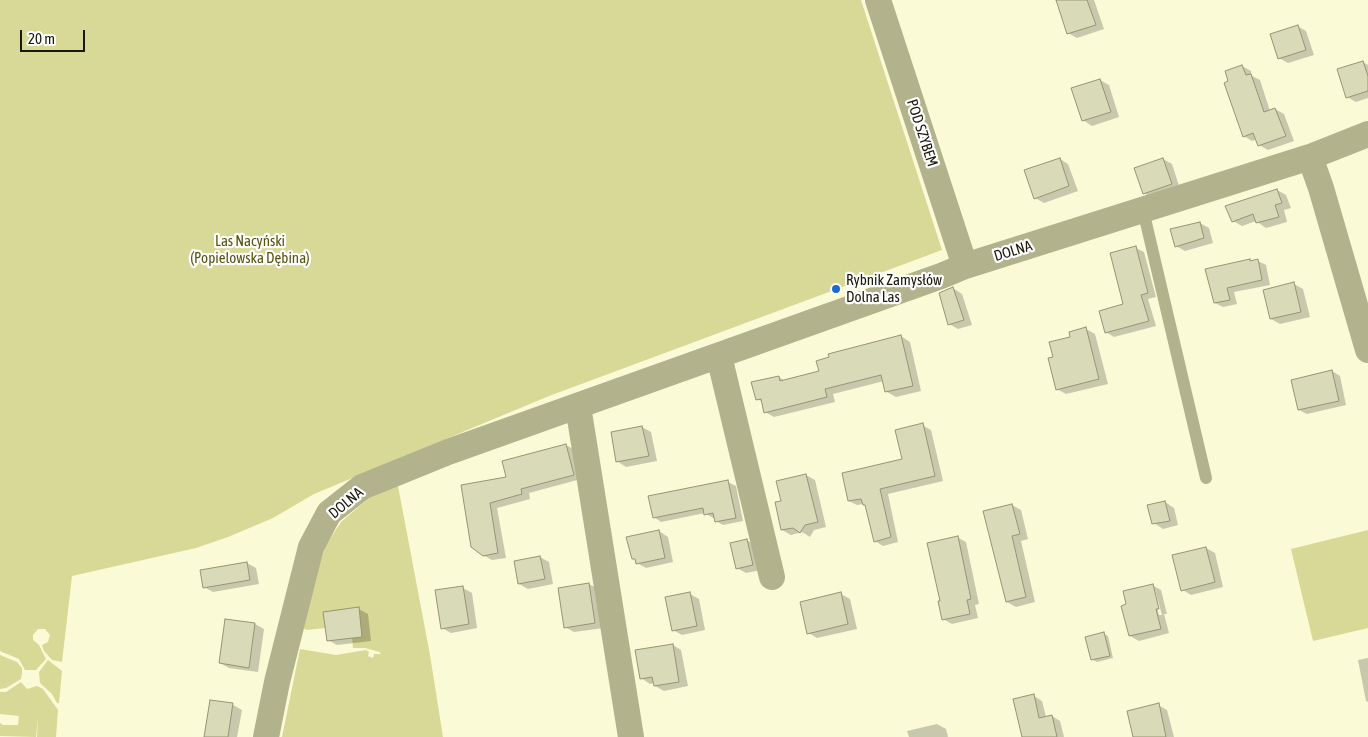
<!DOCTYPE html>
<meta charset="utf-8">
<style>
body{margin:0}
#map{position:relative;width:1368px;height:737px;overflow:hidden;background:#fafad7;font-family:"Asap Condensed",sans-serif}
canvas{display:block}
.scale{position:absolute;left:20px;top:30px;width:65px;height:22px;box-sizing:border-box;border:2px solid #18180c;border-top:0;padding-left:6px;font-size:15px;line-height:18px;white-space:nowrap;color:#18180c;-webkit-text-stroke:4px #fff;paint-order:stroke}
</style>
<div id="map">
<canvas width="1368" height="737"></canvas>
<div class="scale">20 m</div>
</div>
<script>
const ctx = document.querySelector('canvas').getContext('2d');
ctx.lineJoin = 'round';
function fill(path, color) {
  ctx.fillStyle = color;
  ctx.fill(path, 'evenodd');
}
function poly(rows) {
  const path = new Path2D();
  for (const r of rows) {
    path.moveTo(r[0], r[1]);
    for (let i = 2; i < r.length; i += 2) path.lineTo(r[i], r[i + 1]);
  }
  return path;
}
function stroke(path, color, width, dash) {
  ctx.strokeStyle = color;
  ctx.lineWidth = width;
  ctx.lineCap = dash ? 'butt' : 'round';
  ctx.setLineDash(dash || []);
  ctx.stroke(path);
}
function drawText(font, color, halo, rows, align = 'center') {
  ctx.font = font + ' "Asap Condensed",sans-serif';
  ctx.lineWidth = 4.5;
  ctx.setLineDash([]);
  ctx.textBaseline = 'middle';
  ctx.strokeStyle = halo;
  ctx.fillStyle = color;
  for (const [text, x, y, turn = 0] of rows) {
    ctx.save();
    ctx.translate(x, y);
    ctx.rotate((+turn || 0) * Math.PI / 180);
    ctx.textAlign = isNaN(turn) ? turn : align;
    if (halo) ctx.strokeText(text, 0, 0);
    ctx.fillText(text, 0, 0);
    ctx.restore();
  }
}
fill(poly([
 [0,0,861,0,942,250,549,396,314,494,273,518,228,537,196,548,72,576,62,662,52,660,44,651,42,645,48,642,50,635,45,629,38,629,33,635,33,640,39,645,46,659,36,670,25,670,19,659,0,651],
 [398,486,430,655,443,737,282,737,300,649,336,655,366,650,369,652,368,656,373,658,374,654,381,654,380,652,365,648,353,648,352,638,327,641,325,628,307,630,302,628,320,554,341,522,369,498],
 [1368,530,1368,628,1313,641,1291,549],
 [0,655,17,662,22,668,22,673,21,679,6,688,0,689],
 [48,660,62,671,59,703,57,703,52,694,40,683,39,672],
 [21,682,27,689,37,686,43,689,58,710,56,737,37,737,38,718,36,737,0,736,0,723,3,725,18,725,19,716,0,714,0,692,6,692]
]), '#d8d897');
fill(poly([
 [1057,0,1094,0,1104,29,1077,38,1068,33],
 [1297,26,1306,31,1314,55,1288,63,1279,58],
 [1363,62,1368,65,1368,98,1356,102,1347,97],
 [1242,66,1251,71,1252,76,1260,80,1270,111,1275,109,1284,114,1294,141,1268,150,1259,145,1257,139,1252,141,1244,136],
 [1100,80,1109,85,1119,117,1092,126,1083,120],
 [1060,159,1068,164,1078,191,1044,203,1035,198],
 [1163,159,1172,164,1180,189,1153,198,1144,193],
 [1277,190,1286,195,1291,208,1284,210,1287,222,1266,228,1256,221,1242,226,1233,221],
 [1200,223,1209,228,1213,243,1185,251,1176,246],
 [1136,248,1144,252,1156,297,1148,299,1156,326,1114,337,1106,332,1125,305],
 [1249,260,1252,262,1258,261,1266,265,1270,285,1234,292,1237,304,1223,307,1215,303],
 [1294,284,1303,289,1310,317,1280,324,1271,319],
 [953,288,962,294,972,325,958,329,949,324],
 [1086,329,1095,334,1108,384,1066,394,1057,389,1054,358,1071,338],
 [901,336,910,342,921,391,896,397,887,392,884,381,833,394,835,402,774,417,765,412,763,402,757,399,779,377,785,381,820,372,830,358],
 [1332,371,1340,376,1346,405,1307,414,1299,410],
 [922,425,931,430,943,481,888,494,898,542,883,546,875,541,866,506,863,504,857,505,849,501,904,460],
 [642,427,651,432,657,461,626,467,617,461],
 [566,445,575,450,581,479,529,493,530,499,497,508,506,558,492,560,483,555,462,486,508,478],
 [806,475,815,480,826,527,814,530,810,537,802,532,791,535,782,530,783,502],
 [728,482,736,486,743,521,723,525,716,521,715,518,713,518,705,513,661,522,654,517],
 [1165,502,1174,508,1178,525,1163,529,1154,523],
 [1012,505,1021,510,1028,539,1021,541,1035,602,1016,607,1007,602],
 [659,531,668,537,673,562,646,568,637,563,636,560,633,558],
 [957,537,966,542,979,604,975,605,978,618,952,624,943,619,941,602],
 [747,540,756,546,761,570,746,573,737,568],
 [1206,548,1215,553,1223,587,1191,595,1183,590],
 [540,557,549,562,553,584,528,589,519,584],
 [247,563,256,568,259,584,213,592,204,587],
 [589,584,598,589,604,628,574,632,565,627],
 [1152,585,1161,590,1167,614,1164,614,1169,633,1139,641,1130,636],
 [1153,590,1155,590,1162,615,1159,615],
 [463,588,472,593,477,628,451,633,442,628],
 [690,594,699,599,705,630,682,635,673,630],
 [841,594,850,599,857,629,817,638,809,633],
 [359,609,368,614,371,641,337,645,328,640],
 [255,624,264,629,258,672,229,668,220,663],
 [1104,634,1108,636,1113,658,1097,662,1093,660],
 [673,645,681,650,688,686,664,691,655,686,654,683,650,684,641,678],
 [1368,658,1368,702,1366,701,1358,660],
 [1034,696,1042,701,1046,717,1052,716,1060,721,1064,737,1023,737],
 [211,701,233,705,242,710,237,737,205,737],
 [1158,705,1167,710,1174,737,1134,737],
 [937,724,946,729,948,737,909,737,907,731]
]), '#0003');
const building = poly([
 [1056,0,1087,0,1096,25,1067,34,1056,0],
 [1298,25,1306,50,1278,59,1270,34,1298,25],
 [1363,61,1368,76,1368,91,1346,98,1337,69,1363,61],
 [1242,65,1246,75,1251,74,1264,112,1275,108,1286,136,1258,146,1253,133,1243,137,1224,83,1228,81,1225,71,1242,65],
 [1100,79,1111,112,1082,121,1071,88,1100,79],
 [1060,158,1069,186,1034,199,1024,170,1060,158],
 [1163,158,1172,184,1143,194,1134,168,1163,158],
 [1277,189,1282,203,1275,205,1279,217,1256,223,1253,214,1232,222,1225,206,1277,189],
 [1200,222,1204,238,1175,247,1170,229,1200,222],
 [1136,246,1148,293,1141,295,1149,321,1105,333,1099,311,1123,304,1110,253,1136,246],
 [1250,259,1250,261,1258,259,1262,280,1227,288,1230,300,1214,303,1205,269,1250,259],
 [1294,282,1301,312,1270,319,1263,290,1294,282],
 [953,287,964,320,948,325,939,293,953,287],
 [1086,327,1099,379,1056,390,1048,358,1053,357,1049,342,1070,337,1069,332,1086,327],
 [901,335,913,386,885,392,881,375,825,389,827,397,764,413,761,399,756,400,751,382,779,376,780,381,819,371,816,361,829,357,828,354,901,335],
 [1332,370,1339,401,1298,410,1291,380,1332,370],
 [923,423,935,476,880,489,891,537,874,542,865,505,863,505,861,499,848,501,842,473,902,459,895,430,923,423],
 [642,426,649,456,616,462,611,432,642,426],
 [566,444,574,475,521,489,522,494,490,503,498,553,483,556,471,547,461,485,506,477,502,461,566,444],
 [806,474,818,522,805,525,800,533,793,528,781,530,775,502,781,501,776,481,806,474],
 [728,480,736,518,715,522,713,513,704,515,703,508,653,518,648,496,728,480],
 [1165,501,1170,521,1152,524,1147,505,1165,501],
 [1012,504,1020,534,1012,536,1026,597,1006,602,983,511,1012,504],
 [659,530,665,558,636,564,635,559,632,559,626,537,659,530],
 [958,536,971,599,967,600,970,614,942,620,938,601,940,601,927,543,958,536],
 [747,539,753,565,736,569,730,543,747,539],
 [1206,547,1215,582,1181,591,1172,555,1206,547],
 [540,556,545,579,518,584,514,561,540,556],
 [247,562,250,580,203,588,200,570,247,562],
 [589,583,595,623,564,628,558,588,589,583],
 [1153,584,1159,609,1156,609,1161,629,1129,636,1121,606,1126,604,1123,591,1153,584],
 [463,586,469,624,441,629,435,590,463,586],
 [690,592,697,626,672,631,665,597,690,592],
 [841,592,848,624,807,634,800,602,841,592],
 [359,607,362,637,327,641,323,612,359,607],
 [225,619,255,623,249,668,219,663,225,619],
 [1104,632,1110,656,1091,660,1085,637,1104,632],
 [673,644,679,682,654,686,652,677,640,679,635,650,673,644],
 [1034,694,1039,718,1052,715,1057,737,1022,737,1013,699,1034,694],
 [210,700,233,703,228,737,204,737,210,700],
 [1159,703,1166,737,1133,737,1127,711,1159,703]
]);
fill(building, '#d9dab7');
stroke(building, '#959575', 1);
stroke(poly([
 [1143,210,1206,478]
]), '#b2b38d', 12);
stroke(poly([
 [878,0,965,266],
 [1310,157,1321,188,1368,350],
 [719,356,772,577],
 [578,406,631,737],
 [266,737,277,682,311,547,329,513,362,487,448,452,941,276,965,266,1310,157,1368,134]
]), '#b2b38d', 26);
for (const [x, y, r, color] of [
 [836,289,5,"#1b69d3"]
]) {
  const dot = new Path2D();
  dot.arc(x, y, r, 0, 2 * Math.PI);
  ctx.fillStyle = color;
  ctx.fill(dot);
  stroke(dot, '#fff', 2);
}
drawText('15px', '#18180c', '#fff', [
 ["POD SZYBEM",922,133,72],
 ["DOLNA",1013,251,-17],
 ["DOLNA",346,503,-40]
]);
drawText('15px', '#575610', '#fff', [
 ["Las Nacyński",250,241],
 ["(Popielowska Dębina)",250,258]
]);
drawText('15px', '#18180c', '#fff', [
 ["Rybnik Zamysłów",846,280],
 ["Dolna Las",846,297]
], 'left');
</script>
